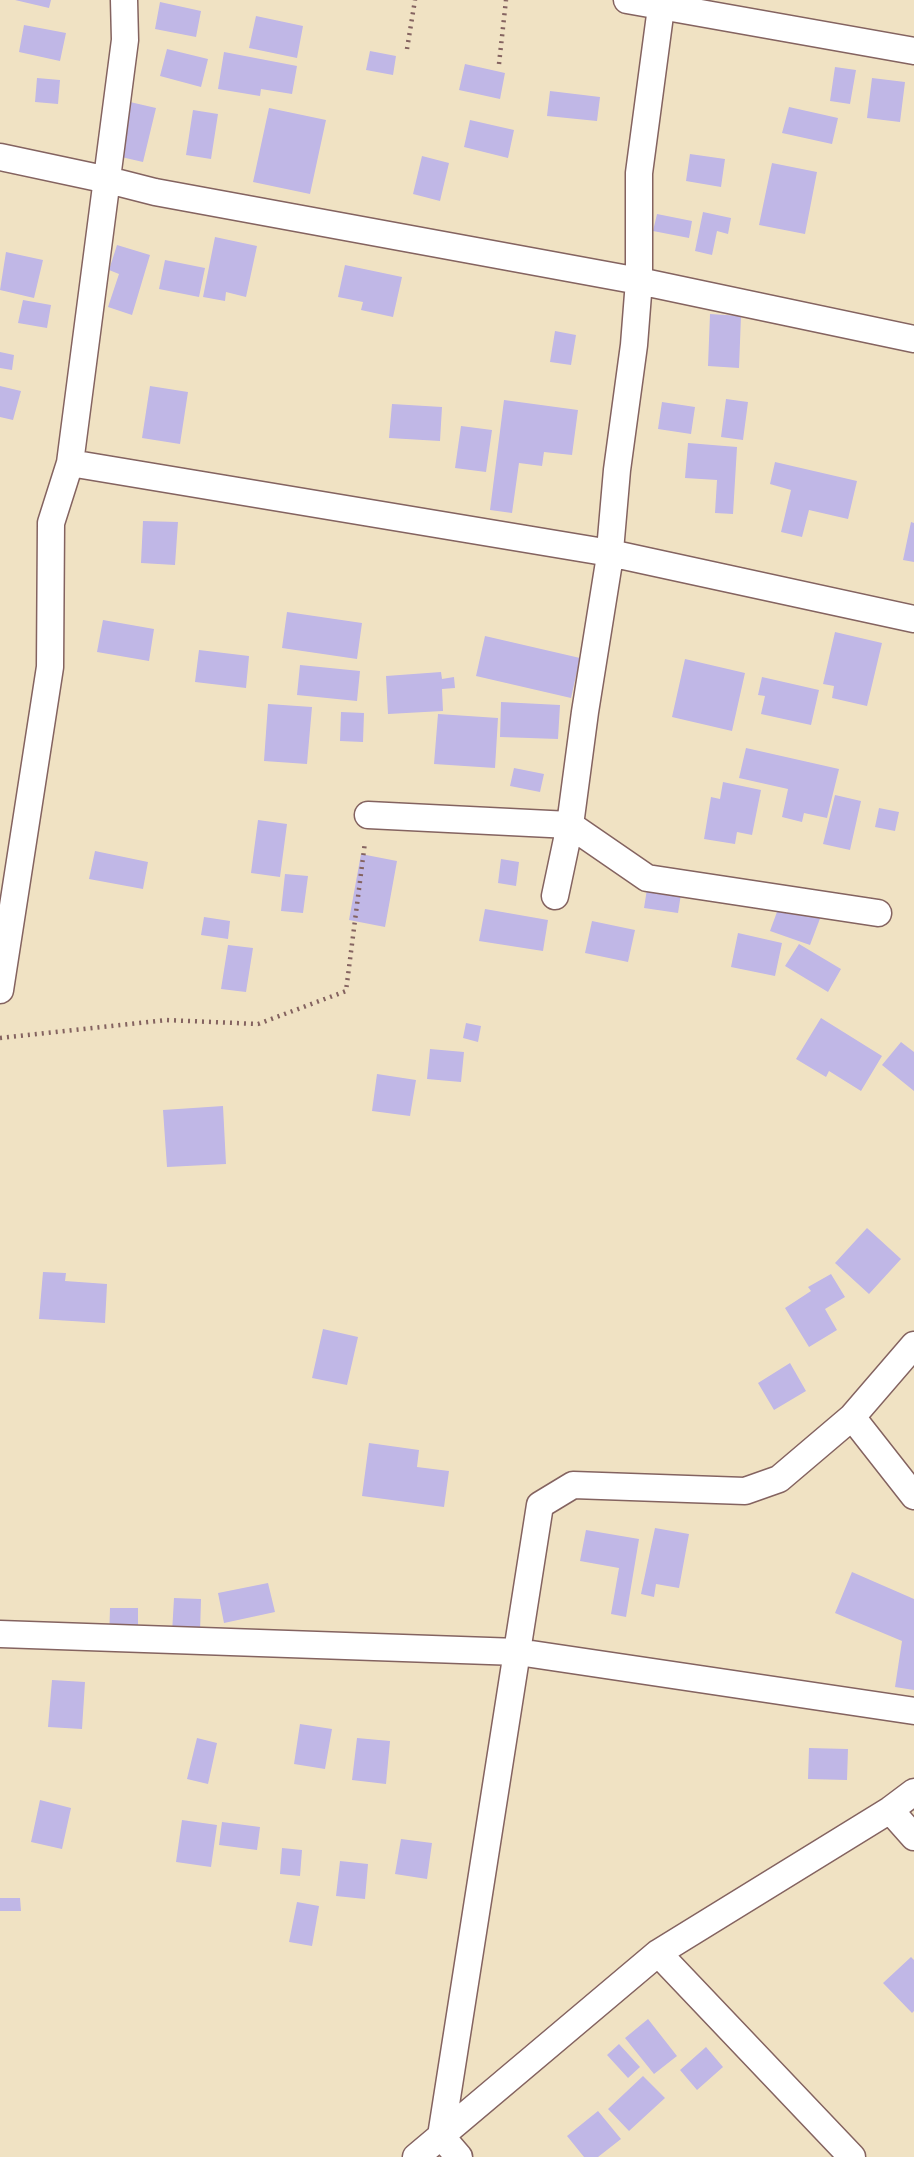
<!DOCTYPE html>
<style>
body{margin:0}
canvas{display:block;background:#f0e2c3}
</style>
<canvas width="914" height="2157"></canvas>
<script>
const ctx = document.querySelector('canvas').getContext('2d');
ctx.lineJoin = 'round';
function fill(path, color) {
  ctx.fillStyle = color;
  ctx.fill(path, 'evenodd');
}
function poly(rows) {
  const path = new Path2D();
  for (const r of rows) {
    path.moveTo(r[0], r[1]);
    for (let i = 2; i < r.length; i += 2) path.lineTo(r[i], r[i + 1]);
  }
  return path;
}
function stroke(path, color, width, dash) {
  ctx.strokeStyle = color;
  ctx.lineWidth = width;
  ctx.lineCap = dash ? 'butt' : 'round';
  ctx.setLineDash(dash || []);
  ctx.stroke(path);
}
fill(poly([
 [15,0,51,0,49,8],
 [160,2,201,11,196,37,155,29],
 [256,16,303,26,297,58,249,48],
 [24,25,66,33,60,61,19,52],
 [167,49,208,59,201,87,160,76],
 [370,51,396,56,393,75,366,70],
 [224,52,297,66,292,94,261,89,260,96,218,89],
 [465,64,505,73,500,99,459,90],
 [835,67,856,70,850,104,830,101],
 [37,78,60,80,58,104,35,102],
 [872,78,905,82,900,122,867,118],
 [550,91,600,97,597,121,547,116],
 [130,102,156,108,143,162,117,156],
 [789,107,838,118,832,144,782,133],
 [269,108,326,120,310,194,253,182],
 [193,110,218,114,211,159,186,155],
 [470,120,514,130,508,158,464,147],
 [690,154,725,159,721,187,686,181],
 [422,156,449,163,440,201,413,194],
 [772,163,817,172,805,234,759,225],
 [703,212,731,218,728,234,717,231,712,255,695,251],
 [657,214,692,221,689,238,653,231],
 [215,237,257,246,246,297,226,292,225,301,203,297],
 [117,245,150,255,132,315,108,307,119,274,109,270],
 [6,252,43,260,34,298,0,290],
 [165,260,205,268,199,297,159,289],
 [345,265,402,277,393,317,361,310,363,302,338,297],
 [23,300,51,305,47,328,18,323],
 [710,314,741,316,739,368,708,366],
 [555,331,576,335,571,365,550,362],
 [0,352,14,355,12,370,0,368],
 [0,386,21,391,13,420,0,417],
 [150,386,188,392,180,444,142,438],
 [726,399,748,402,743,440,721,437],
 [504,400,578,410,572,455,544,452,542,466,519,463,512,513,490,510],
 [662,402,695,407,691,434,658,429],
 [392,404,442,407,440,441,389,438],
 [461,426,492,430,486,472,455,468],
 [688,443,737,447,733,514,715,513,717,480,685,478],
 [775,462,857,481,848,519,809,510,802,537,781,532,791,490,770,484],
 [143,521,178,522,175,565,141,563],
 [911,522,914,523,914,562,903,560],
 [287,612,362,623,357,659,282,648],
 [103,620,154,629,149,661,97,652],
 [835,632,882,643,867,706,832,698,834,686,823,684],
 [485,636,580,658,571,698,476,676],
 [199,650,249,656,246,688,195,682],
 [685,659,745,673,732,731,672,717],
 [300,665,360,671,357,701,297,695],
 [441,672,442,679,454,677,455,688,442,689,443,711,388,714,386,676],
 [762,677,819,690,811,725,761,714,765,696,758,695],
 [501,702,560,705,558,739,500,737],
 [268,704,312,707,307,764,264,761],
 [341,712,364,713,363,742,340,741],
 [438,714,498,718,495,768,434,764],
 [746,748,839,769,827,818,804,813,802,822,782,817,788,789,739,778],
 [514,768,544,774,540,792,510,786],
 [723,782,761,790,752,835,737,832,735,844,704,839,711,797,720,799],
 [835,795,861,801,850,850,823,844],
 [879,808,899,812,895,831,875,827],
 [258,820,287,824,280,877,251,873],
 [95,851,148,862,143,889,89,879],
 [361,854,397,861,385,927,349,920],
 [501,859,519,862,516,886,498,883],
 [285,874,308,876,303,913,281,911],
 [647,889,681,894,678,913,644,908],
 [781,901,821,916,810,945,770,931],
 [485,909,548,920,543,951,479,941],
 [204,917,230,921,228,939,201,935],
 [592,921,635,930,628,962,585,953],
 [738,933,782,943,775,976,731,967],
 [799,944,841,969,828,992,785,966],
 [228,945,253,948,246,992,221,989],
 [821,1018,882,1056,861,1091,829,1071,826,1077,796,1059],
 [466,1023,481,1026,478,1042,463,1038],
 [901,1042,914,1052,914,1091,882,1065],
 [430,1049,464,1052,461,1082,427,1079],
 [377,1074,416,1080,410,1116,372,1111],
 [223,1106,226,1164,167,1167,163,1110],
 [867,1228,901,1259,869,1294,835,1263],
 [43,1272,66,1273,65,1281,107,1284,105,1323,39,1319],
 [831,1274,845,1297,825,1309,837,1330,809,1347,785,1308,811,1291,808,1287],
 [323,1329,358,1337,347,1385,312,1378],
 [790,1363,806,1391,774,1410,758,1383],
 [369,1443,419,1450,417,1467,449,1471,444,1507,362,1496],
 [655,1528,689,1534,679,1588,656,1584,654,1597,641,1594],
 [586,1530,639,1539,626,1617,611,1614,619,1568,580,1561],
 [852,1572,914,1599,914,1690,895,1687,902,1641,835,1613],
 [268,1583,275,1612,224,1623,218,1593],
 [174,1598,201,1599,200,1634,172,1633],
 [110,1608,138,1608,138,1642,109,1641],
 [52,1680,85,1682,82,1729,48,1727],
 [300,1724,332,1729,325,1769,294,1764],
 [197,1738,217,1743,208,1784,187,1779],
 [357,1738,390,1741,386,1784,352,1780],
 [809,1748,848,1749,847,1780,808,1779],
 [40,1800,71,1808,62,1849,31,1842],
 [182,1820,217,1825,211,1867,176,1862],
 [222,1822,260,1827,257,1850,219,1845],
 [401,1839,432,1843,427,1879,395,1874],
 [282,1848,302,1850,300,1876,280,1874],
 [340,1861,368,1864,365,1899,336,1896],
 [0,1898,20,1898,21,1911,0,1911],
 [297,1902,319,1906,312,1946,289,1942],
 [911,1957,914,1960,914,2011,912,2013,883,1983],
 [648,2019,677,2056,654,2074,625,2038],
 [619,2044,640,2067,628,2078,607,2055],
 [706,2047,723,2067,697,2090,680,2070],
 [643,2076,665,2098,629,2131,608,2109],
 [598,2111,621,2139,598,2157,584,2157,567,2136]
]), '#c0b7e6');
const street = poly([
 [627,0,914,51],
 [0,157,108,180,155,192,639,281,914,339],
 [70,463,610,553,914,619],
 [368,815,570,825,647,878,878,913],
 [555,896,570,825,585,712,609,562,617,470,634,345,639,281,639,173,662,0],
 [0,990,50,667,51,523,70,463,125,40,124,0],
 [852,1417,914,1496],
 [0,1634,518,1652,914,1711],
 [890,1810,914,1837],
 [658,1953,852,2157],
 [416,2157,658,1953,890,1810,914,1792],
 [459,2157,441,2136,540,1505,573,1485,745,1491,779,1479,852,1417,914,1345]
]);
stroke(street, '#846360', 29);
stroke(poly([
 [407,49,415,0],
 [499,64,506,0],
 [0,1038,166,1020,258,1024,346,991,365,842]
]), '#846360', 4.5, [2, 5]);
stroke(street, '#fff', 26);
</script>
